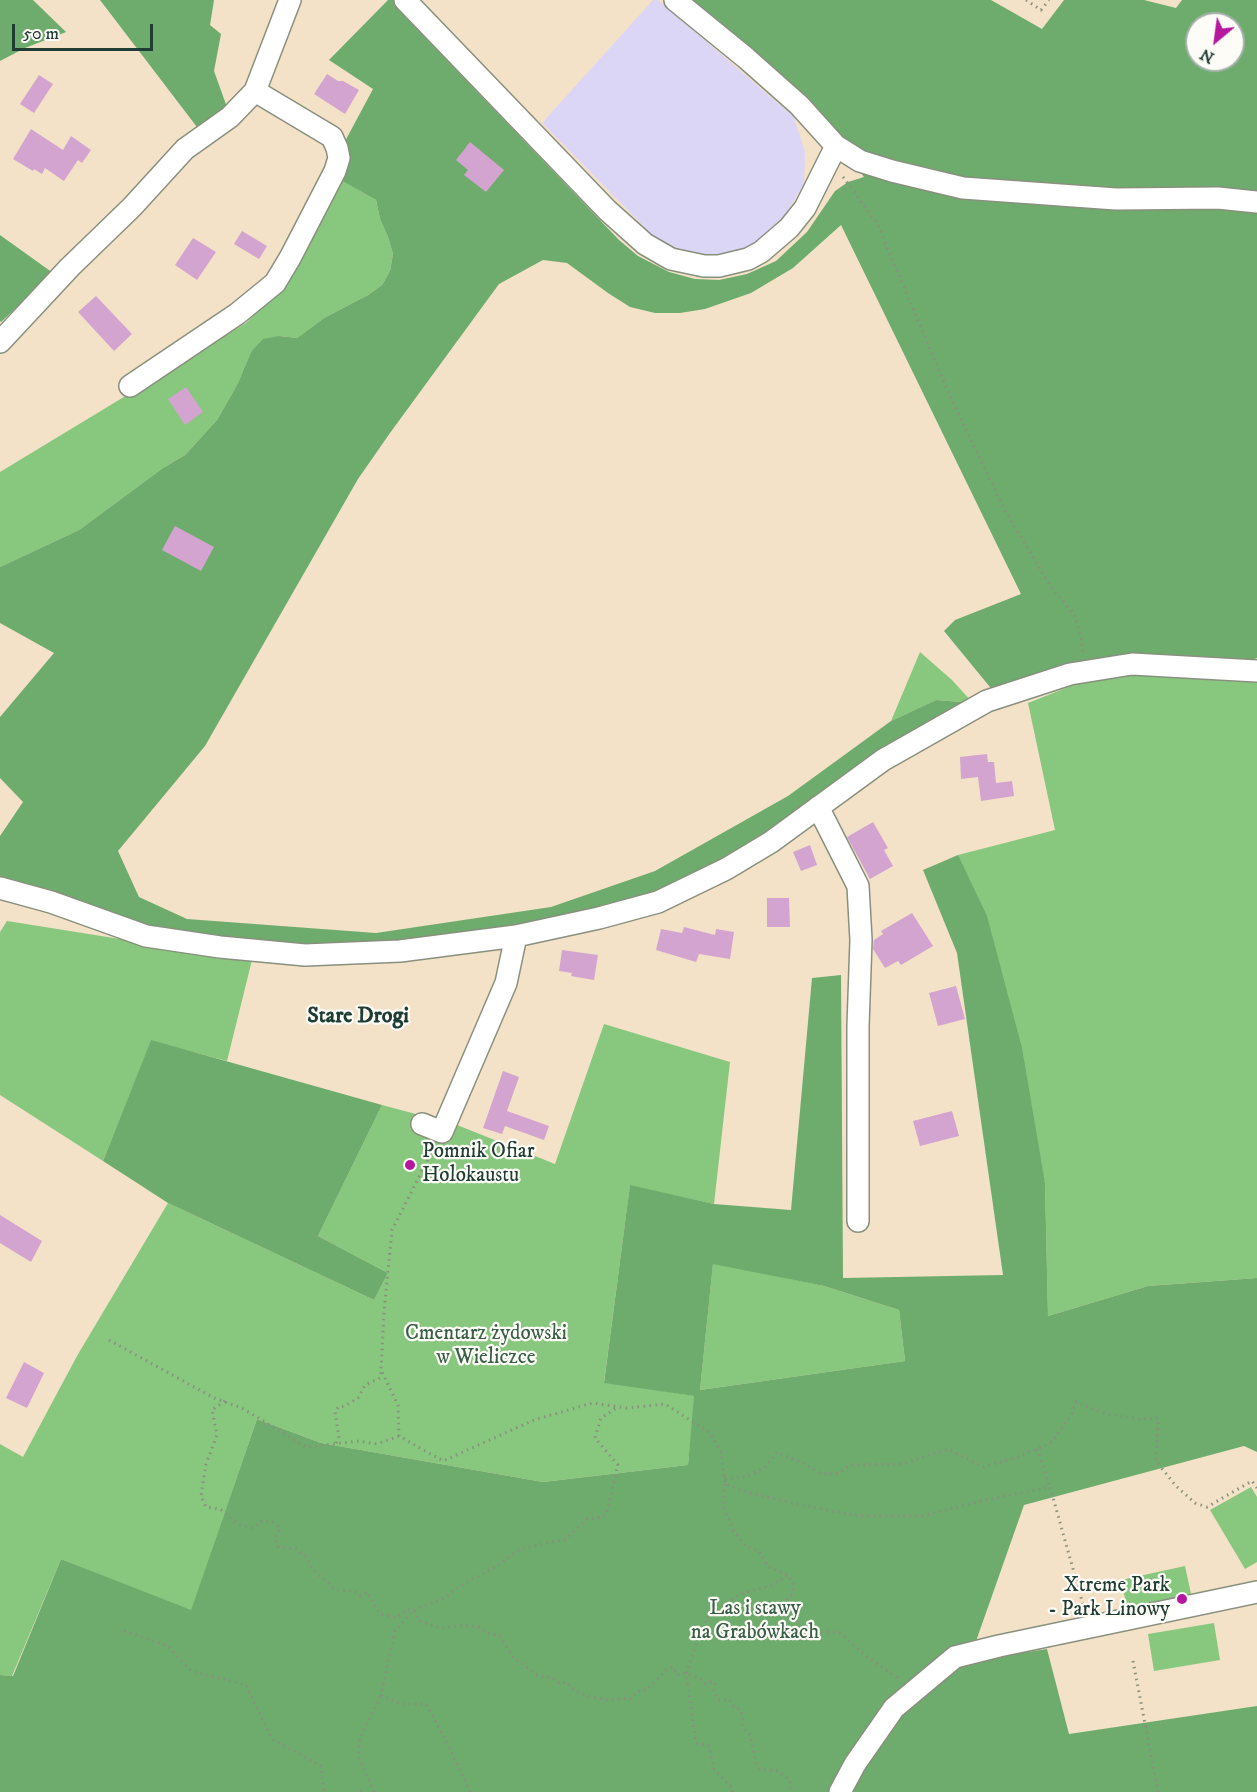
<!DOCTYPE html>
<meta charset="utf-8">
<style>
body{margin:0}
#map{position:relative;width:1257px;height:1792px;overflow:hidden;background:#f3e2c7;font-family:"IM FELL DW Pica",serif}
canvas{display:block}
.north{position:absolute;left:1185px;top:12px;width:60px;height:60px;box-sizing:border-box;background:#fdfcf7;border:2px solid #a4b0a9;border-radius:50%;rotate:209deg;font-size:16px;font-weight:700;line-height:24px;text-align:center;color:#1f3d34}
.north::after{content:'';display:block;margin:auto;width:21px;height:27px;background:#b5179e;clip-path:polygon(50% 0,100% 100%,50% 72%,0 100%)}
.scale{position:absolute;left:12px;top:24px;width:141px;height:27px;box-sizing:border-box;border:3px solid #1f3d34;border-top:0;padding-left:8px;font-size:18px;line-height:21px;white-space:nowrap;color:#1f3d34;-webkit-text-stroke:4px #fdfcf7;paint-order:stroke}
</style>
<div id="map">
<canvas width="1257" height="1792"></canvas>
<div class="north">N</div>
<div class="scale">50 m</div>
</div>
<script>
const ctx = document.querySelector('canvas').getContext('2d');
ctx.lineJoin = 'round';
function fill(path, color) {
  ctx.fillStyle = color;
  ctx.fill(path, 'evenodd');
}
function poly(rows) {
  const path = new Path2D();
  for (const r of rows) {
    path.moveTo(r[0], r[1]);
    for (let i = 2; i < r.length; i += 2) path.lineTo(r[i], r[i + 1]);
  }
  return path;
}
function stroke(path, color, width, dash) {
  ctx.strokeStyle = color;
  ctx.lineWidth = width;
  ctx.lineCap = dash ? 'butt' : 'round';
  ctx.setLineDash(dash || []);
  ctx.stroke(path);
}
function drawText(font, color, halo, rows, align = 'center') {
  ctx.font = font + ' "IM FELL DW Pica",serif';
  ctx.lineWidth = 4.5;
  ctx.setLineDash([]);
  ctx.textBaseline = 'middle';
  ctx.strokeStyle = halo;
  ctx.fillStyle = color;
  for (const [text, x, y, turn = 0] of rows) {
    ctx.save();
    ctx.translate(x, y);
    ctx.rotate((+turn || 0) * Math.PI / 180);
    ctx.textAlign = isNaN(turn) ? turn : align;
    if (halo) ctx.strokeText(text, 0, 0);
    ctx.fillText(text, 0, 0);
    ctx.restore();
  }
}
fill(poly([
 [653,0,658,0,794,117,805,152,804,184,784,217,765,239,740,250,711,256,679,250,655,238,542,123]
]), '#dcd6f6');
fill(poly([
 [339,179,376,200,380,219,388,237,393,254,390,271,382,285,368,295,324,318,297,338,279,336,251,352,237,385,217,420,185,455,163,468,79,530,0,567,0,472,246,323,286,283],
 [920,652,952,680,973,703,936,700,891,721],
 [1157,672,1257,680,1257,1278,1148,1286,1048,1316,1045,1183,958,855,1055,830,1028,703,1091,678],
 [7,921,252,960,227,1061,151,1041,103,1161,0,1095,0,932],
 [604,1024,730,1062,714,1204,630,1186,604,1382,695,1396,688,1465,543,1482,321,1443,257,1419,191,1611,61,1559,12,1676,0,1675,0,1444,23,1457,77,1356,168,1203,374,1300,388,1273,318,1236,382,1105,457,1125,555,1164],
 [713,1263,824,1286,899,1310,905,1361,700,1390],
 [1251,1487,1257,1497,1257,1562,1245,1569,1210,1510],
 [1185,1566,1191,1594,1127,1608,1121,1580],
 [1214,1623,1220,1660,1154,1671,1148,1634]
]), '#88c77e');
fill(poly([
 [0,0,33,0,66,32,25,48,0,61],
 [100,0,214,0,210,25,221,34,214,71,228,110,200,131],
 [388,0,400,0,394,5,619,240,638,256,669,272,695,279,719,280,747,274,776,261,807,232,835,191,848,182,864,177,813,107,691,0,991,0,1042,29,1064,0,1144,0,1176,8,1182,0,1257,0,1257,658,1252,660,1079,663,994,692,944,631,955,620,1021,594,841,225,793,268,751,293,705,309,680,313,655,313,630,307,608,293,567,263,543,260,499,284,390,433,358,479,205,746,118,851,139,897,187,919,376,933,551,907,655,871,788,796,891,721,936,700,973,703,730,859,630,901,571,916,404,944,316,946,220,941,144,926,0,887,0,836,23,802,0,778,0,717,54,653,0,623,0,567,79,530,163,468,185,455,217,420,237,385,251,352,263,339,279,336,297,338,324,318,368,295,382,285,390,271,393,254,388,237,380,219,376,200,328,173,373,89,329,60],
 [1197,24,1233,24,1233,60,1197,60],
 [0,235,53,273,1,322,0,321],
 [958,855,987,916,1022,1048,1045,1183,1048,1316,1148,1286,1257,1278,1257,1452,1244,1446,1024,1505,975,1644,982,1659,1047,1649,1069,1734,1257,1706,1257,1792,0,1792,0,1675,13,1676,61,1559,191,1610,257,1419,321,1443,543,1482,688,1465,694,1396,604,1383,630,1185,714,1204,791,1210,812,978,841,975,843,1278,1003,1275,957,953,923,870],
 [713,1264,824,1286,899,1310,905,1361,700,1390],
 [151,1040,382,1105,318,1236,388,1273,374,1300,168,1203,103,1161]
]), '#6eac6d');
fill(poly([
 [327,74,338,81,343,81,359,90,345,114,314,94],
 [39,75,53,84,34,113,20,104],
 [31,129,63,150,71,136,91,150,82,163,78,160,64,181,45,168,42,174,34,169,33,171,13,159],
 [470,142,504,170,486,192,464,175,468,170,456,160],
 [242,231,267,246,259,259,234,244],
 [193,238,216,252,197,280,175,265],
 [96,296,132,334,114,351,78,312],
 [186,387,203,412,185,425,168,399],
 [175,526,214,547,201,571,162,550],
 [987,754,988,762,994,762,996,783,1012,781,1014,796,981,801,978,777,961,779,960,757],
 [873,822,888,848,884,850,893,866,870,879,847,837],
 [810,845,817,865,801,871,793,852],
 [767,898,789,898,790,927,767,927],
 [912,913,933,946,901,965,898,961,885,968,873,949,874,940,883,934,881,931],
 [684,927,715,935,716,929,734,932,730,959,699,954,696,962,656,950,661,929,682,933],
 [562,950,598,955,594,980,571,976,572,973,559,971],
 [956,986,965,1019,938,1026,929,993],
 [503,1071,519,1077,507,1111,549,1126,544,1140,505,1126,502,1134,483,1128],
 [952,1111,959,1136,920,1146,913,1121],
 [0,1215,42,1241,31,1262,0,1243],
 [24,1362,44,1373,27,1408,6,1398]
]), '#d3a4cf');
const minor = poly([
 [405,0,607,210,645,244,671,259,704,266,719,266,748,259,761,252,789,228,805,208,836,146],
 [675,0,746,58,799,105,836,146,860,161,892,171,963,188,1116,199,1218,198,1257,202],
 [0,342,70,267,132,207,185,149,230,117,255,91,290,0],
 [130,386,237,314,275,283,290,258,335,171,339,158,337,148,332,137,255,91],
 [818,807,858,886,861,940,858,1026,858,1221],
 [0,888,51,902,146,936,220,947,305,955,400,951,516,936,599,918,658,902,726,869,771,842,883,760,987,701,1070,674,1132,664,1257,671],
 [422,1124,442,1132,506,983,516,936],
 [840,1792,855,1764,894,1708,955,1657,999,1646,1257,1592]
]);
stroke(minor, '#89907e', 24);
stroke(poly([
 [1026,0,1041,10,1049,0],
 [843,177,877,223,949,394,1005,511,1051,587,1074,614,1081,636,1083,652],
 [433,1149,392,1230,384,1312,381,1370,398,1405,399,1436,443,1461,534,1420,592,1403,627,1408,665,1404,710,1433,721,1452,725,1484,750,1493,797,1504,858,1516,922,1516,985,1500,1050,1487,1084,1608],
 [109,1340,214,1398,242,1408,306,1447,359,1441,377,1444,399,1436],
 [225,1401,212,1410,217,1435,206,1464,201,1496,206,1507,220,1509,239,1525,253,1528,262,1521,274,1522,280,1528,275,1539,278,1547,296,1549,306,1557,314,1571,336,1590,354,1591,361,1596,367,1592,380,1614,397,1618,408,1609,414,1610,446,1597,458,1587,497,1566,520,1549,566,1539,587,1519,595,1519,606,1515,618,1465,595,1438,601,1418,618,1407],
 [336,1443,339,1438,335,1412,338,1407,345,1406,358,1398,365,1385,380,1378,381,1371],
 [1037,1449,1050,1487],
 [725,1479,745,1477,764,1468,777,1452,803,1463,822,1474,839,1473,850,1465,902,1464,948,1449,983,1467,1019,1457,1052,1442,1073,1412,1076,1402,1107,1414,1138,1419,1158,1418,1156,1461,1176,1486,1195,1503,1207,1507,1252,1481,1257,1488],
 [725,1484,723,1507,733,1530,746,1546,759,1551,768,1567,788,1575,793,1584,793,1593,787,1600,785,1608,786,1616,797,1620,798,1626,812,1632,839,1632,865,1655,900,1680],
 [124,1631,168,1646,191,1671,246,1685,272,1739,321,1766,324,1792],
 [1133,1661,1158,1792],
 [360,1792,363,1792],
 [374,1792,358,1755,360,1737,381,1695],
 [470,1792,447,1742,426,1704,400,1704,381,1695,395,1631,414,1610,419,1621,440,1628,464,1625,480,1627,485,1632,500,1636,513,1657,537,1675,553,1678,560,1684,566,1682,580,1694,606,1700,633,1698,636,1692,647,1690,667,1669,673,1667,677,1675,686,1673,699,1678,706,1684,712,1681,715,1684,714,1692,718,1700,730,1700,734,1708,739,1709,743,1716,742,1724,745,1730,750,1735,756,1763,761,1770,777,1771,785,1776,790,1781,790,1788,793,1792],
 [732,1792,733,1789,714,1769,709,1746,696,1743,686,1673,706,1619,718,1608,743,1593,772,1585,788,1575]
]), '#89907e', 3, [1.5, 4.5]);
stroke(minor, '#fff', 21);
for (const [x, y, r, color] of [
 [410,1165,6,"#b5179e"],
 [1182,1599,6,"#b5179e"]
]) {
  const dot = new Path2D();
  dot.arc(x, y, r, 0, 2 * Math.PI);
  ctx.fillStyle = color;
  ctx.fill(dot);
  stroke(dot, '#fdfcf7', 2);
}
drawText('21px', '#1f3d34', '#fdfcf7', [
 ["Pomnik Ofiar",422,1153],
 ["Holokaustu",422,1177],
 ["Xtreme Park",1170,1587,"right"],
 ["- Park Linowy",1170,1611,"right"]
], 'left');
drawText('21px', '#396046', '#fdfcf7', [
 ["Cmentarz żydowski",486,1335],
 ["w Wieliczce",486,1359],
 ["Las i stawy",755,1610],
 ["na Grabówkach",755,1634]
]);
drawText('bold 22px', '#1f3d34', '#fdfcf7', [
 ["Stare Drogi",358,1017]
]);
</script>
